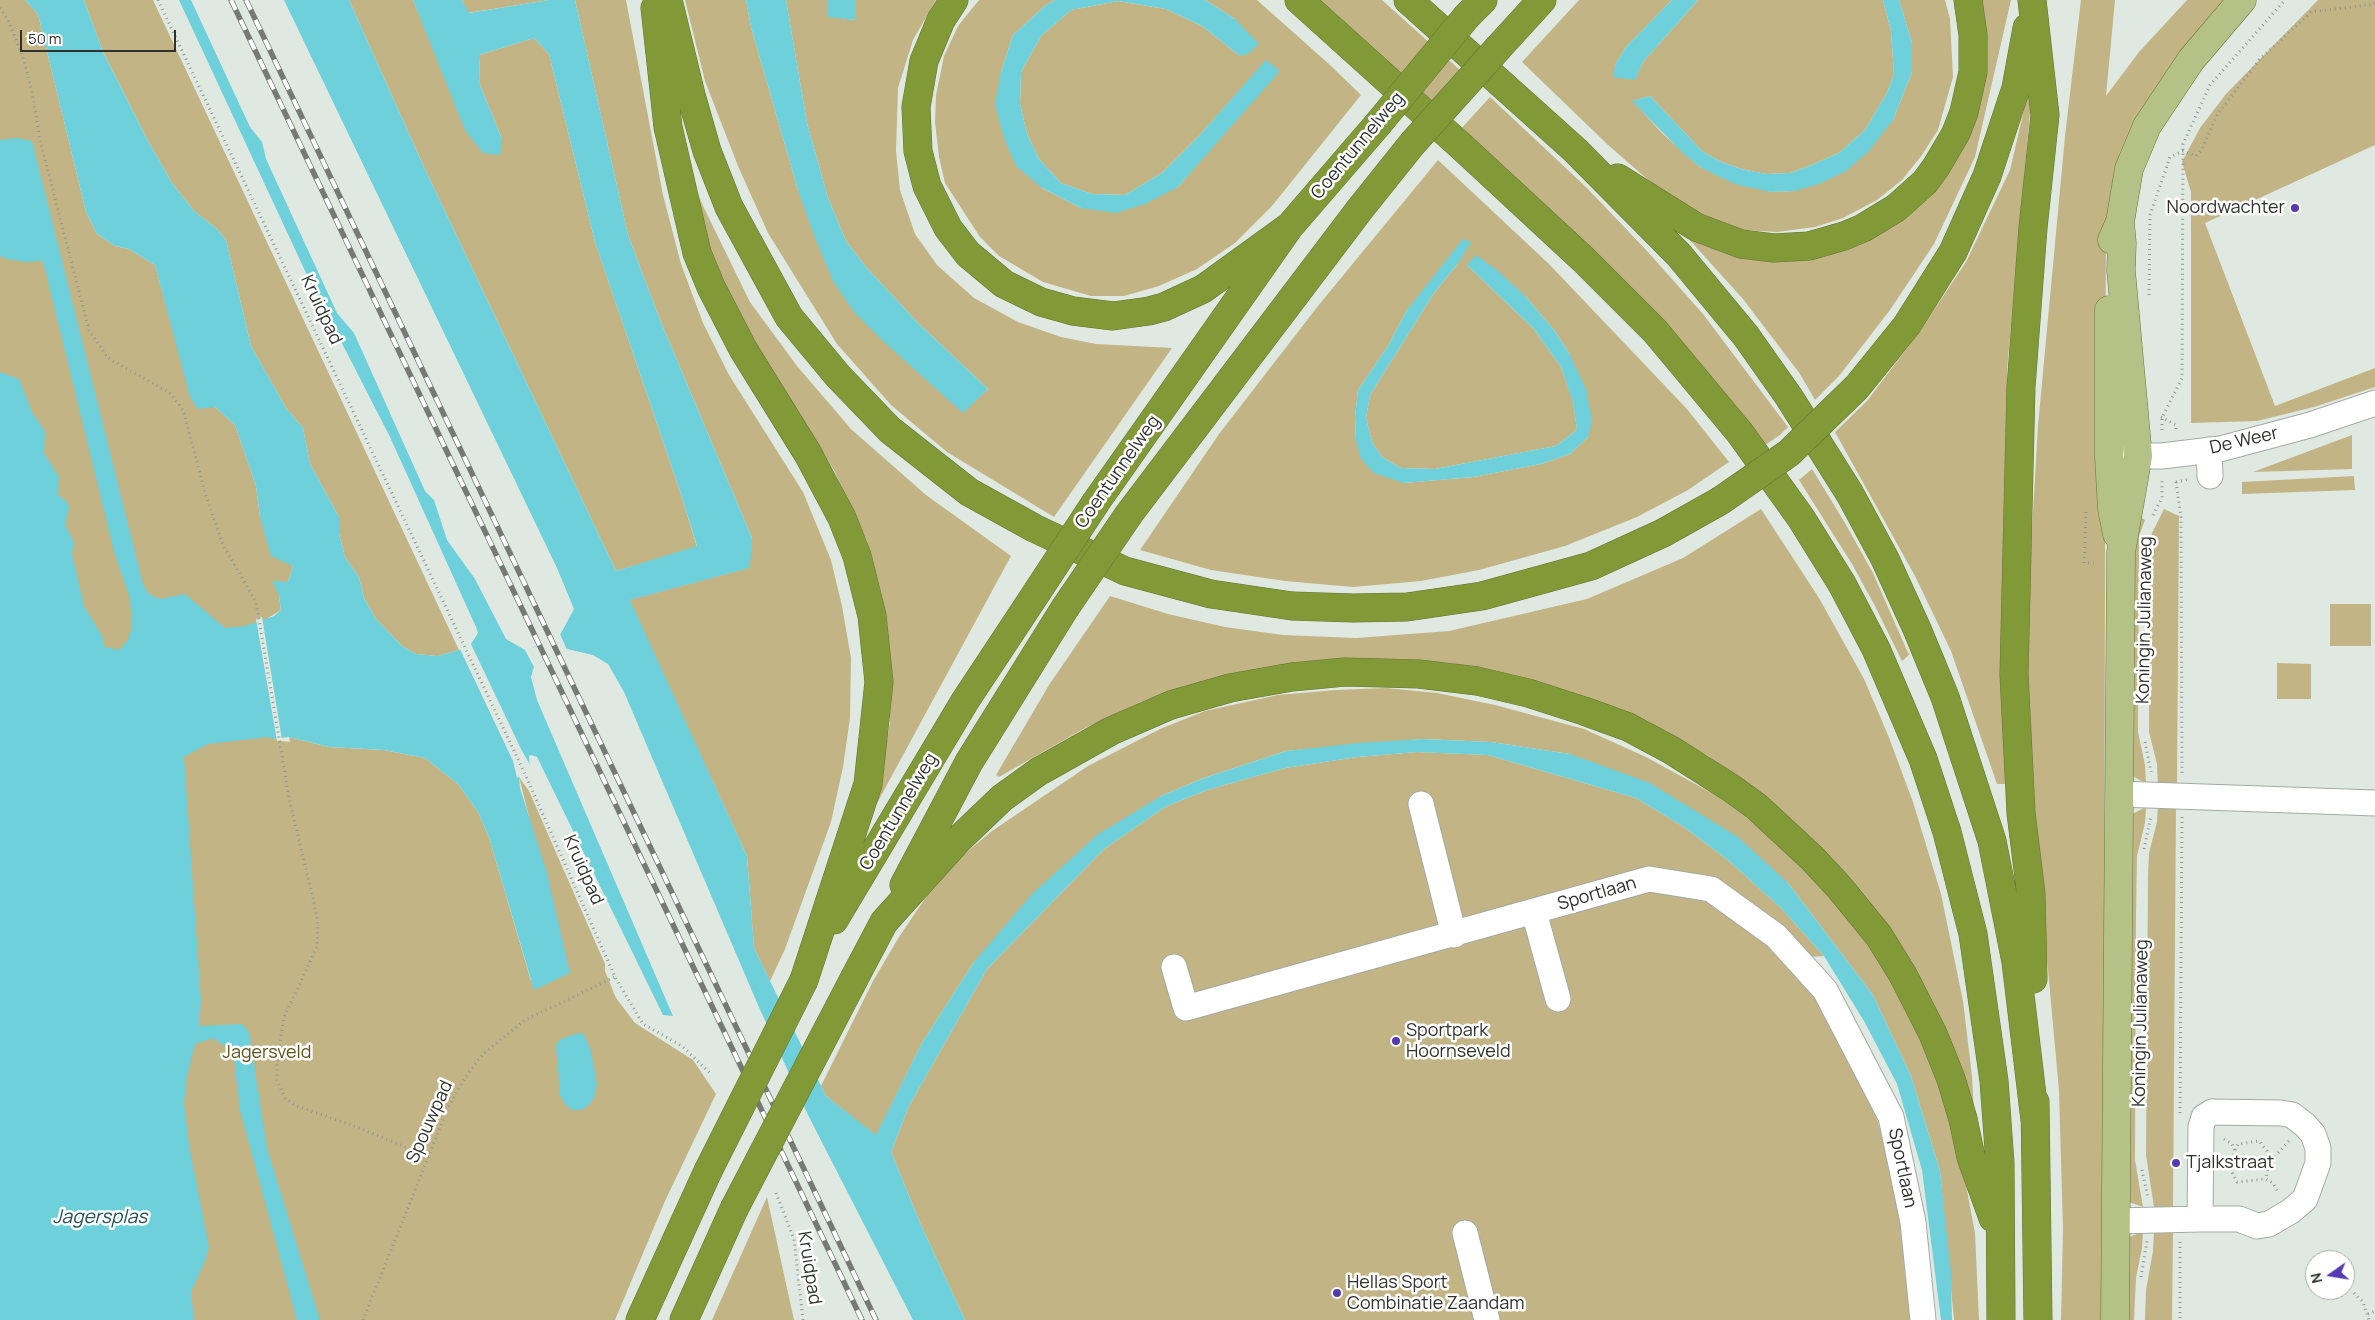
<!DOCTYPE html>
<style>
body{margin:0}
#map{position:relative;width:2375px;height:1320px;overflow:hidden;background:#e0e9e1;font-family:Manrope,sans-serif}
canvas{display:block}
.north{position:absolute;left:2305px;top:1250px;width:50px;height:50px;box-sizing:border-box;background:#fff;border:1px solid #abadab;border-radius:50%;rotate:257deg;font-size:14px;font-weight:700;line-height:20px;text-align:center;color:#2e312e}
.north::after{content:'';display:block;margin:auto;width:18px;height:22px;background:#563ab2;clip-path:polygon(50% 0,100% 100%,50% 72%,0 100%)}
.scale{position:absolute;left:20px;top:30px;width:156px;height:22px;box-sizing:border-box;border:2px solid #2e312e;border-top:0;padding-left:6px;font-size:15px;line-height:18px;white-space:nowrap;color:#2e312e;-webkit-text-stroke:4px #fff;paint-order:stroke}
</style>
<div id="map">
<canvas width="2375" height="1320"></canvas>
<div class="north">N</div>
<div class="scale">50 m</div>
</div>
<script>
const ctx = document.querySelector('canvas').getContext('2d');
ctx.lineJoin = 'round';
function fill(path, color) {
  ctx.fillStyle = color;
  ctx.fill(path, 'evenodd');
}
function poly(rows) {
  const path = new Path2D();
  for (const r of rows) {
    path.moveTo(r[0], r[1]);
    for (let i = 2; i < r.length; i += 2) path.lineTo(r[i], r[i + 1]);
  }
  return path;
}
function stroke(path, color, width, dash) {
  ctx.strokeStyle = color;
  ctx.lineWidth = width;
  ctx.lineCap = dash ? 'butt' : 'round';
  ctx.setLineDash(dash || []);
  ctx.stroke(path);
}
function drawText(font, color, halo, rows, align = 'center') {
  ctx.font = font + ' Manrope,sans-serif';
  ctx.lineWidth = 5;
  ctx.setLineDash([]);
  ctx.textBaseline = 'middle';
  ctx.strokeStyle = halo;
  ctx.fillStyle = color;
  for (const [text, x, y, turn = 0] of rows) {
    ctx.save();
    ctx.translate(x, y);
    ctx.rotate((+turn || 0) * Math.PI / 180);
    ctx.textAlign = isNaN(turn) ? turn : align;
    if (halo) ctx.strokeText(text, 0, 0);
    ctx.fillText(text, 0, 0);
    ctx.restore();
  }
}
fill(poly([
 [0,0,25,0,38,14,86,212,97,234,115,246,129,249,155,265,169,316,215,407,235,425,256,486,260,517,293,566,288,582,279,595,281,610,268,618,281,741,290,742,289,737,329,747,384,750,425,758,458,784,478,812,489,837,531,981,529,817,519,777,529,791,605,964,605,971,616,998,635,1023,693,1060,716,1094,665,1201,615,1320,0,1320],
 [84,0,153,0,459,650,438,656,416,654,402,646,376,619,364,598,359,577,345,557,339,534,339,517,310,464,303,428,286,408,251,346,226,240,217,229,194,211,172,183,148,141,103,52],
 [349,0,413,0,440,64,502,139,480,85,479,55,534,38,549,54,595,242,680,491,697,547,616,571,424,167],
 [462,0,549,0,468,13],
 [575,0,626,0,663,195,681,264,703,323,729,375,803,492,831,560,842,606,851,658,850,718,843,767,831,822,785,949,770,981,754,948,747,856,629,600,748,568,752,538,660,320,628,235],
 [685,0,746,0,751,27,798,190,963,412,988,389,917,322,866,267,846,241,828,198,807,123,786,0,828,0,828,16,855,20,855,0,936,0,913,40,898,88,896,151,900,190,915,234,937,265,974,298,1018,322,1061,337,1096,344,1172,348,1054,517,947,452,891,405,837,344,768,233,738,166,705,81],
 [979,0,1055,0,1045,6,1013,35,1001,72,1042,188,1081,208,1178,187,1218,140,1266,61,1198,137,1162,173,1125,195,1092,194,1061,183,1039,159,1027,134,1020,104,1021,72,1041,36,1071,10,1118,1,1166,9,1202,26,1240,56,1235,19,1205,0,1257,0,1330,65,1361,95,1272,206,1235,243,1197,269,1159,286,1124,296,1091,296,1043,282,999,256,980,237,945,183,939,157,935,122,936,95,944,56,958,26],
 [1317,0,1382,0,1461,71,1432,104],
 [1579,0,1672,0,1626,47,1615,65,1635,79,1643,62,1698,0,1883,0,1891,31,1894,74,1887,93,1865,130,1839,153,1807,167,1790,173,1766,174,1741,169,1719,161,1702,151,1650,96,1633,101,1662,133,1700,167,1771,192,1795,191,1893,120,1912,72,1912,43,1899,0,1945,0,1950,19,1953,77,1938,130,1922,155,1902,180,1877,200,1843,218,1815,227,1777,232,1744,230,1703,219,1671,200,1607,144,1522,62],
 [1974,0,2011,0,1975,157,1934,244,1890,310,1839,376,1815,400,1800,374,1743,299,1687,237,1830,254,1870,240,1903,217,1953,154],
 [2081,0,2115,0,2106,96,2139,52,2187,0,2236,0,2114,175,2106,220,2103,1320,2061,1320,2063,1229,2059,1091,2034,815,2026,632,2038,426,2065,136],
 [2318,0,2375,0,2375,145,2205,223,2275,406,2375,368,2375,387,2314,407,2257,421,2191,423,2191,192,2182,162,2200,128,2226,94],
 [2034,67,2007,370,2006,784,1997,784,1951,651,1915,576,1835,432,1867,401,1920,331,1966,262,2010,170],
 [1490,97,1587,188,1648,252,1703,314,1788,427,1780,435,1765,445,1459,131],
 [1438,160,1549,264,1687,409,1729,462,1688,490,1637,517,1565,546,1479,570,1421,581,1353,587,1285,581,1211,570,1140,550,1219,434,1318,306],
 [1459,262,1434,293,1370,395,1366,418,1372,442,1382,457,1401,468,1435,469,1556,446,1577,430,1573,401,1561,367,1534,329,1467,265,1526,297,1554,330,1569,353,1588,437,1570,454,1541,464,1473,477,1404,483,1356,440,1355,417,1358,390,1388,346,1407,310],
 [690,175,703,206,750,302,797,366,851,429,926,495,1011,556,876,805,890,723,889,660,883,607,867,541,835,472,728,299,708,247],
 [2352,435,2352,469,2253,472],
 [1812,469,1845,523,1873,573,1909,655,1902,661,1875,606,1852,564,1799,480],
 [2354,476,2355,490,2242,494,2242,482],
 [1761,509,1819,598,1864,679,1888,735,1913,802,1941,894,1963,1001,1972,1076,1975,1130,1826,853,1794,822,1755,789,1708,756,1651,724,1543,683,1491,670,1449,663,1398,660,1232,675,1186,686,1141,702,1085,728,999,777,996,775,1049,685,1110,596,1168,614,1225,627,1283,635,1356,638,1449,631,1587,599,1683,558],
 [2164,509,2179,516,2177,786,2158,786,2157,764,2149,732,2150,543,2152,533],
 [2136,515,2145,520,2139,536,2138,732,2145,765,2146,783,2132,776,2131,562],
 [2330,604,2371,604,2371,646,2330,646],
 [2277,663,2311,664,2311,699,2277,699],
 [1386,688,1437,693,1495,705,1584,729,1646,757,1719,797,1787,848,1857,928,1891,979,1922,1040,1949,1111,1963,1169,1975,1233,1979,1320,1954,1320,1940,1171,1911,1076,1873,995,1788,883,1570,754,1491,742,1422,739,1286,751,1204,778,1161,796,974,962,922,1043,876,1136,826,1096,821,1086,873,981,899,937,926,897,950,866,992,831,1088,766,1160,729,1205,711,1278,695,1336,690],
 [1417,752,1488,755,1636,798,1684,827,1729,861,1781,908,1824,956,1809,957,1803,976,1870,1095,1901,1202,1914,1320,965,1320,921,1225,891,1152,909,1106,987,969,1104,849,1165,807,1207,790,1285,768,1357,757],
 [2158,804,2176,805,2173,1207,2154,1207,2146,1155,2148,875,2149,853,2157,822],
 [2146,807,2145,823,2137,856,2136,916,2135,1160,2143,1207,2126,1201,2132,814],
 [767,1197,794,1320,712,1320],
 [2143,1232,2142,1248,2136,1278,2134,1320,2125,1320,2126,1238],
 [2154,1232,2173,1233,2172,1320,2145,1320,2146,1290,2153,1251]
]), '#c2b485');
fill(poly([
 [25,0,84,0,103,52,148,141,172,183,194,211,217,229,226,240,251,346,286,408,303,428,310,464,339,517,339,534,345,557,359,577,364,598,376,619,402,646,416,654,438,656,459,650,471,644,478,633,476,627,390,437,306,273,179,0,191,0,250,127,262,142,266,159,337,313,354,333,425,491,434,500,447,540,475,579,506,639,525,650,534,667,531,677,537,700,673,1016,663,1015,537,757,531,755,529,756,530,769,519,775,520,788,547,873,570,973,534,990,489,837,478,812,458,784,425,758,384,750,329,747,289,737,274,739,268,737,208,744,184,757,201,1001,199,1026,242,1024,249,1032,267,1148,320,1320,297,1320,240,1110,233,1052,213,1038,195,1044,187,1076,184,1103,189,1145,209,1247,205,1261,191,1292,194,1320,0,1320,0,372,19,379,33,414,45,431,44,453,59,477,58,495,66,501,69,507,65,525,74,542,72,554,84,606,102,636,105,647,119,650,128,640,132,627,130,598,115,555,43,261,25,262,3,258,0,255,0,140,17,138,32,141,143,584,149,594,160,599,185,594,225,628,245,626,274,616,281,610,279,595,272,581,288,582,293,566,271,556,260,517,256,486,235,425,215,407,198,409,190,397,155,265,129,249,115,246,97,234,86,212,38,14],
 [284,0,349,0,424,167,616,571,697,546,680,491,595,242,549,54,534,38,479,55,480,85,502,139,500,155,483,153,465,130,413,0,462,0,469,13,549,0,575,0,628,235,660,320,752,538,752,550,749,568,630,600,747,856,754,948,826,1096,876,1135,922,1043,974,962,1033,893,1097,835,1161,796,1204,778,1286,751,1359,743,1422,739,1491,742,1570,754,1650,783,1738,837,1788,883,1873,995,1911,1076,1940,1171,1951,1274,1952,1320,1941,1320,1922,1170,1897,1084,1864,1021,1824,956,1781,908,1729,861,1684,827,1636,798,1488,755,1417,752,1357,757,1285,768,1207,790,1165,807,1104,849,987,969,909,1106,891,1152,921,1225,965,1320,913,1320,808,1115,758,1005,624,692,608,664,593,655,567,649,537,664,530,649,560,635,574,609,557,568],
 [746,0,786,0,807,123,828,198,846,241,866,267,917,322,988,389,963,413,884,342,854,312,833,281,815,238,798,190,751,27],
 [828,0,855,0,855,20,828,17],
 [1055,0,1205,0,1235,19,1259,44,1248,54,1240,56,1202,26,1166,9,1118,1,1071,10,1041,36,1021,72,1020,104,1027,134,1039,159,1061,183,1092,194,1125,195,1162,173,1198,137,1266,60,1280,71,1178,187,1145,204,1116,213,1081,208,1042,188,1016,166,1004,138,995,104,1001,72,1013,35,1045,6],
 [1672,0,1698,0,1643,62,1635,80,1613,77,1615,65,1626,47],
 [1883,0,1899,0,1912,43,1912,72,1893,120,1868,152,1846,171,1819,184,1795,191,1771,192,1738,185,1720,177,1700,167,1684,154,1632,101,1650,96,1702,151,1719,161,1741,169,1766,174,1790,173,1807,167,1839,153,1865,130,1887,93,1894,74,1891,31],
 [1463,239,1471,242,1459,262,1434,293,1370,395,1366,418,1372,442,1382,457,1401,468,1435,469,1556,446,1577,430,1573,402,1561,367,1534,329,1467,265,1476,255,1497,270,1526,297,1554,330,1569,353,1586,389,1592,421,1588,437,1570,454,1541,464,1473,477,1404,483,1374,473,1361,459,1356,440,1355,417,1358,390,1388,346,1407,310],
 [579,1033,584,1034,591,1051,597,1084,594,1098,588,1106,581,1110,572,1110,565,1104,560,1095,556,1044,561,1039]
]), '#6dd0da');
fill(poly([
 [262,617,282,740,277,741,256,619],
 [559,632,568,652,565,653,563,651,540,662,541,664,538,666,529,647,532,646,533,648,551,639],
 [470,642,522,751,533,770,517,778,513,761,459,647]
]), '#e0e9e1');
const minor = poly([
 [2209,450,2210,476],
 [2117,456,2162,456,2220,449,2310,425,2375,403],
 [2119,794,2375,803],
 [1421,804,1454,935],
 [1534,912,1558,999],
 [1174,967,1186,1008,1649,879,1711,889,1776,936,1825,990,1891,1117,1913,1222,1923,1320],
 [2212,1112,2281,1113,2292,1115,2305,1125,2313,1134,2318,1148,2318,1163,2305,1199,2291,1211,2269,1224,2257,1226,2239,1219,2200,1219,2201,1127,2204,1117,2212,1112],
 [2116,1221,2200,1219],
 [1465,1233,1487,1320]
]);
const major = poly([
 [2112,240,2120,222,2129,169,2147,126,2191,60,2242,0],
 [2109,310,2109,456,2112,509,2117,534],
 [2115,1320,2121,552,2138,456,2121,270,2122,243,2120,222]
]);
const highway = poly([
 [668,0,691,95,707,151,729,207,789,317,838,376,890,430,969,492,1034,528,1125,571,1211,594,1292,606,1353,608,1407,607,1482,596,1591,566,1663,533,1720,501],
 [954,0,941,20,924,61,916,107,918,151,927,186,948,228,968,254,1004,284,1041,302,1073,311,1113,316,1149,311,1164,307,1203,289,1290,226],
 [1299,0,1462,147,1584,260,1655,331,1740,433,1801,518,1842,584,1876,649,1923,759,1947,832,1973,934,1994,1081,2000,1163,2001,1320],
 [1408,0,1575,150,1679,255,1746,336,1789,397,1850,494,1885,559,1917,629,1945,697,1992,841,2016,962,2035,1120],
 [2032,0,2045,115,2033,228,2021,387,2014,674,2021,813,2031,894,2033,979],
 [655,8,668,127,697,253,711,287,743,349,808,454,842,518,857,556,872,616,879,682,868,784,804,980],
 [1467,16,1483,0],
 [1499,47,1542,0],
 [1618,178,1696,227,1741,244,1774,248,1809,246,1844,236,1863,228,1896,208,1925,182,1936,167,1956,133,1964,112,1973,72,1973,35,1968,0],
 [1857,387,1907,325,1953,252,1987,176,2016,88,2027,28],
 [1096,502,1290,226,1378,124],
 [1129,514,1360,209,1412,144],
 [904,885,969,762,1065,608],
 [834,920,965,701,1037,592],
 [855,977,884,922,957,841,1002,798,1038,772,1111,731,1171,705,1230,688,1292,677,1345,672,1419,674,1477,681,1528,693,1584,711,1628,727,1671,750,1731,788,1757,807,1812,858,1839,887,1879,936,1903,975,1933,1034,1951,1079,1963,1119,1971,1157,1993,1218],
 [2035,1102,2038,1320],
 [640,1320,708,1171],
 [684,1320,734,1209]
]);
stroke(minor, '#a2aaa3', 27);
stroke(major, '#657534', 29);
stroke(highway, '#657534', 29);
stroke(poly([
 [158,0,525,774,615,977,643,1024,682,1046,710,1073],
 [0,8,8,20,23,57,32,92,40,140,89,330,108,358,170,393,183,410,206,496,223,545,256,602,290,803,313,898,318,924,317,947,284,1017,277,1063,277,1080,285,1098,297,1106,365,1130,429,1157],
 [2149,295,2150,215,2170,157,2183,151,2196,156,2202,149,2217,115,2259,60,2311,12,2375,4],
 [2161,417,2176,425,2176,433],
 [2162,430,2162,418,2182,378,2183,144,2210,85,2285,0],
 [2176,482,2181,517,2182,773],
 [2176,482,2190,479],
 [2086,512,2084,563,2097,563],
 [2153,515,2162,498,2162,479],
 [2145,742,2151,772],
 [2144,849,2151,816],
 [2180,1113,2182,817],
 [2224,1139,2232,1144,2235,1151,2230,1168,2237,1182,2266,1179,2273,1183,2278,1192],
 [2235,1150,2238,1144,2259,1141,2267,1151,2269,1159,2266,1179],
 [2268,1164,2289,1141],
 [2142,1170,2148,1198],
 [776,1193,794,1239,803,1320],
 [2180,1242,2180,1320],
 [2141,1277,2147,1241],
 [2354,1293,2363,1302,2369,1320],
 [2368,1314,2375,1311],
 [363,1320,447,1110,464,1079,482,1055,525,1020,615,977]
]), '#909690', 3, [1, 4]);
stroke(minor, '#fff', 25);
stroke(major, '#b4c287', 28);
stroke(highway, '#829937', 28);
const rail = poly([
 [231,0,862,1320],
 [246,0,876,1320]
]);
stroke(rail, '#757a75', 5.5);
stroke(rail, '#fff', 4, [11]);
const highwayBridge = poly([
 [1378,124,1467,16],
 [1412,144,1499,47],
 [1720,501,1789,453,1857,387],
 [1037,592,1096,502],
 [1065,608,1129,514],
 [708,1171,804,980],
 [734,1209,855,977]
]);
stroke(highwayBridge, '#657534', 29, []);
stroke(highwayBridge, '#829937', 28);
for (const [x, y, r, color] of [
 [2295,208,5,"#563ab2"],
 [1396,1041,5,"#563ab2"],
 [2176,1163,5,"#563ab2"],
 [1337,1293,5,"#563ab2"]
]) {
  const dot = new Path2D();
  dot.arc(x, y, r, 0, 2 * Math.PI);
  ctx.fillStyle = color;
  ctx.fill(dot);
  stroke(dot, '#fff', 2);
}
drawText('18px', '#2e312e', '#fff', [
 ["Coentunnelweg",1358,146,-50],
 ["Kruidpad",321,310,65],
 ["De Weer",2244,441,-13],
 ["Coentunnelweg",1118,472,-55],
 ["Koningin Julianaweg",2145,620,-89],
 ["Coentunnelweg",899,812,-59],
 ["Kruidpad",583,870,66],
 ["Sportlaan",1597,894,-16],
 ["Koningin Julianaweg",2141,1023,-89],
 ["Spouwpad",430,1122,-66],
 ["Sportlaan",1902,1168,78],
 ["Kruidpad",809,1268,81]
]);
drawText('18px', '#2e312e', '#fff', [
 ["Noordwachter",2285,208,"right"],
 ["Sportpark",1406,1031],
 ["Hoornseveld",1406,1052],
 ["Tjalkstraat",2186,1163],
 ["Hellas Sport",1347,1283],
 ["Combinatie Zaandam",1347,1304]
], 'left');
drawText('18px', '#60511b', '#fff', [
 ["Jagersveld",267,1053]
]);
drawText('italic 19px', '#245156', '#fff', [
 ["Jagersplas",100,1218]
]);
</script>
